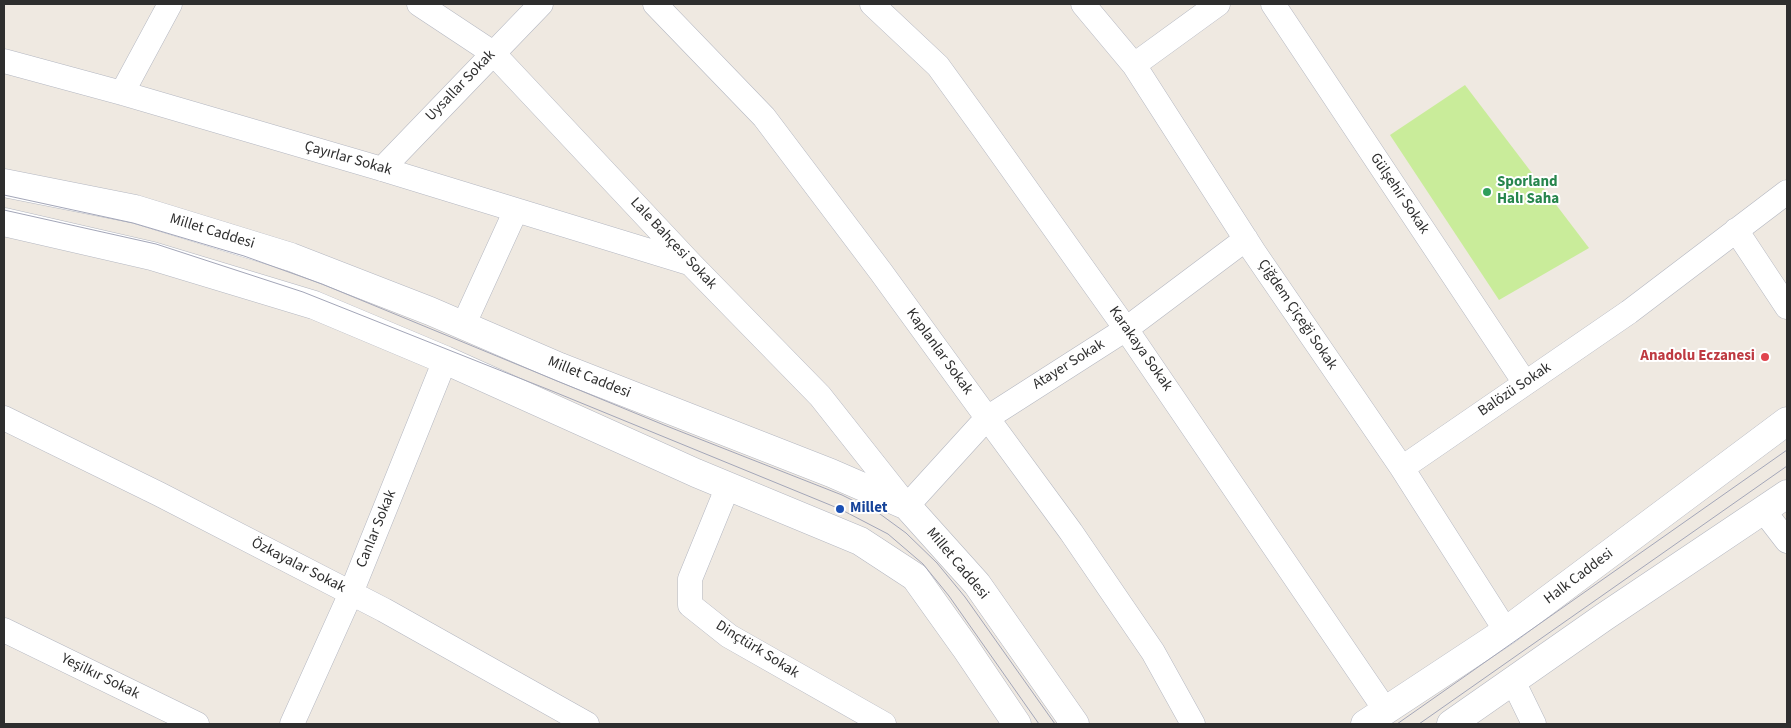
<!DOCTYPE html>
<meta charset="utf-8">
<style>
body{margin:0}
#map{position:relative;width:1791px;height:728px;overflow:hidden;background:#efe9e1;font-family:"Source Sans 3",sans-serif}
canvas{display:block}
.frame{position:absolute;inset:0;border:5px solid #2e2e2e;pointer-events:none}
</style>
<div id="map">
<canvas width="1791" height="728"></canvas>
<div class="frame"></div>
</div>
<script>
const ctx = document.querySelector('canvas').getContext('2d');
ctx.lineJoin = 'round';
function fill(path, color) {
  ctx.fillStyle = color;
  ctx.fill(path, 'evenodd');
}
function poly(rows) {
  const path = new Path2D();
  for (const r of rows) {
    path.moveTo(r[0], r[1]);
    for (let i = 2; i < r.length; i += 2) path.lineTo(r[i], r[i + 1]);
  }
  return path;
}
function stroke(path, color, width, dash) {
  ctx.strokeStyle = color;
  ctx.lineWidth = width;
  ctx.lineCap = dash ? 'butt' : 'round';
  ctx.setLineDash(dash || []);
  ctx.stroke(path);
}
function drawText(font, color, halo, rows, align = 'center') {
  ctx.font = font + ' "Source Sans 3",sans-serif';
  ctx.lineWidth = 4;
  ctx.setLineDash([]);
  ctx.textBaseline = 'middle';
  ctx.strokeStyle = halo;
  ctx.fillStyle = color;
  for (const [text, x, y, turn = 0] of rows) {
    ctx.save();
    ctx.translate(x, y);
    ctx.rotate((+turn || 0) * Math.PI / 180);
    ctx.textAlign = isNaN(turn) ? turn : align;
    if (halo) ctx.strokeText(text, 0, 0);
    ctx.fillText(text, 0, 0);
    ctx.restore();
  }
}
fill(poly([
 [1465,85,1589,248,1499,300,1390,135]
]), '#c9ec9a');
const minor = poly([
 [419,4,493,53,691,264,820,396,907,506,987,418,1126,329,1246,239],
 [655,4,764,117,881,272,977,404,1071,532,1153,652,1193,724],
 [872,4,938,66,983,128,1126,329,1386,711],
 [1083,4,1134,65,1254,252,1402,468,1506,631],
 [1273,4,1525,383],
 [4,61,122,93,382,169,689,263],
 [1134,65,1218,4],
 [122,93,170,4],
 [382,169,541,4],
 [1736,230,1787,307],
 [463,326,516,210],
 [4,418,159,494,384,610,587,724],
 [1402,468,1629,312,1787,192],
 [728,486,690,579,690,605,729,636,884,724],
 [1763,510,1787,541],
 [4,630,197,724],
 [1513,681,1534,724],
 [292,724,351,593,445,360]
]);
const secondary = poly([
 [4,183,135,209,291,257,430,311,560,367,831,473,907,506,977,584,1075,724],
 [4,222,152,256,314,305,445,360,696,473,860,541,915,577,965,647,1017,724],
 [1365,724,1506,631,1787,421],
 [1451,724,1604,617,1787,494]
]);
stroke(minor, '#b4b7c1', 25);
stroke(secondary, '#b4b7c1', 29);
stroke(minor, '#fff', 24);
stroke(secondary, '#fff', 28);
stroke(poly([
 [4,195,133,223,244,256,322,284,664,425,842,495,880,514,906,533,937,563,965,597,1055,724],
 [4,210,156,244,303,292,552,391,840,509,888,534,923,564,949,596,1039,724],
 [1397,724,1787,450],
 [1419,724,1787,466]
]), '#a3a6b8', 1);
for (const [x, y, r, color] of [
 [1487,192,5,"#2e9e5b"],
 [1765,357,5,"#e0444e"],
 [840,509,5,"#1a4fb4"]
]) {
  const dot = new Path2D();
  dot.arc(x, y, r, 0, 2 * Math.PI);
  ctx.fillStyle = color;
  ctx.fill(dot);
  stroke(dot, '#fff', 2);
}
drawText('15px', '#2e2e2e', '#fff', [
 ["Uysallar Sokak",461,86,-46],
 ["Çayırlar Sokak",348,159,16],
 ["Gülşehir Sokak",1399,194,56],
 ["Millet Caddesi",212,232,17],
 ["Lale Bahçesi Sokak",673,244,47],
 ["Çiğdem Çiçeği Sokak",1297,315,56],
 ["Karakaya Sokak",1140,349,55],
 ["Kaplanlar Sokak",939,352,54],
 ["Atayer Sokak",1069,365,-32],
 ["Millet Caddesi",589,378,22],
 ["Balözü Sokak",1515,390,-34],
 ["Canlar Sokak",377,529,-68],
 ["Millet Caddesi",957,564,50],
 ["Özkayalar Sokak",298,566,27],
 ["Halk Caddesi",1579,577,-37],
 ["Dinçtürk Sokak",757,650,32],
 ["Yeşilkır Sokak",100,677,26]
]);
drawText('bold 15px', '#27864d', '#fff', [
 ["Sporland",1497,183],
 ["Halı Saha",1497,200]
], 'left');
drawText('bold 15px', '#be3a42', '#fff', [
 ["Anadolu Eczanesi",1755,357]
], 'right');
drawText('bold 15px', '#164399', '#fff', [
 ["Millet",850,509]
], 'left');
</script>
